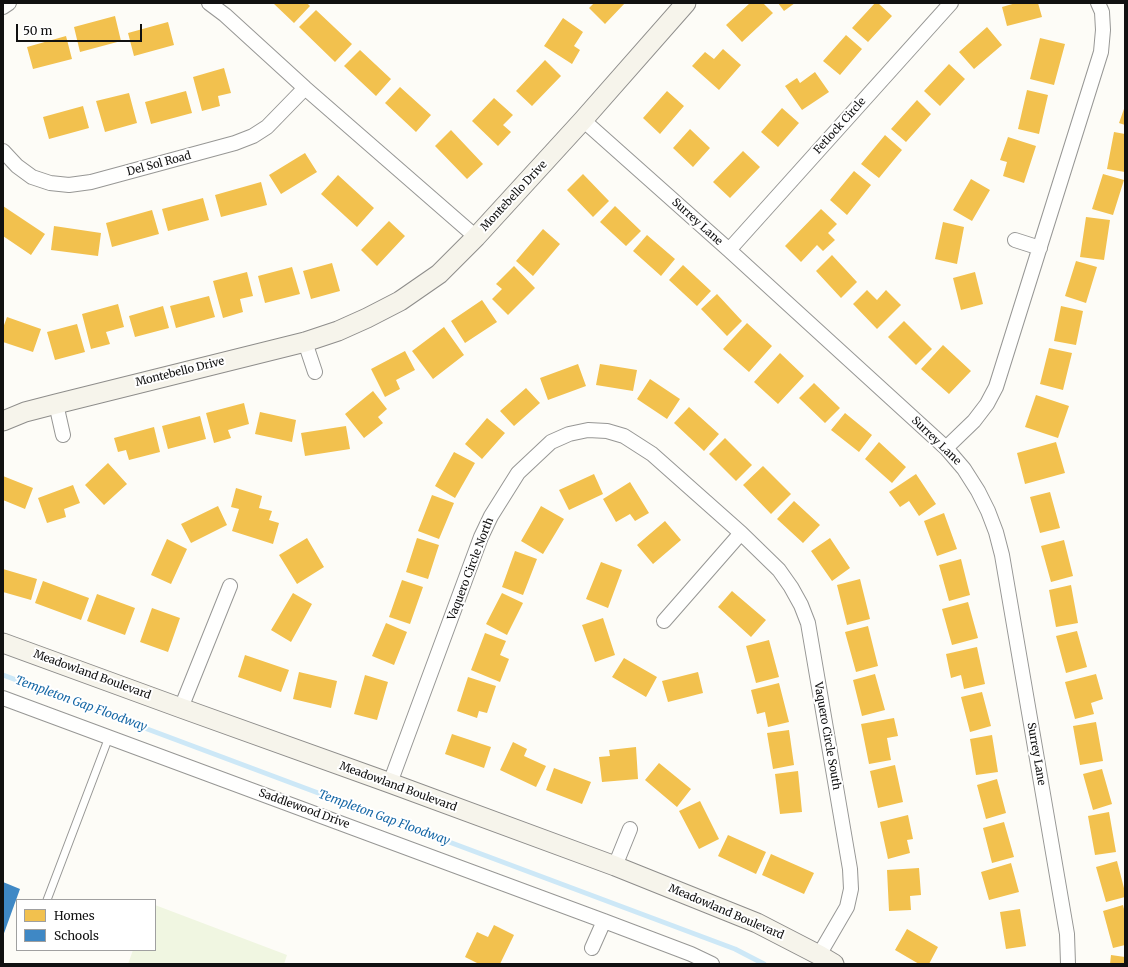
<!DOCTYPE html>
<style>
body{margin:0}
#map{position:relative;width:1128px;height:967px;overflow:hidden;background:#fdfcf7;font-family:Merriweather,serif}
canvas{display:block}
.frame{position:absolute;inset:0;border:4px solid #111;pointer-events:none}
.legend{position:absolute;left:16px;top:899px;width:140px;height:52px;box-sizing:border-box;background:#fff;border:1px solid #a0a0a0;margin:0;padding:5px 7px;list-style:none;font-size:12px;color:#111}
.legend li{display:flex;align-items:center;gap:8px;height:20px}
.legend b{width:20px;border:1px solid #a0a0a0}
.scale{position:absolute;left:16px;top:24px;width:126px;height:18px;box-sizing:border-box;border:2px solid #111;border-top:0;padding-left:5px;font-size:12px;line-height:14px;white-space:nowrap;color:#111;-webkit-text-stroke:3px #fff;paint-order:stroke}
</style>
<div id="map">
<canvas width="1128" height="967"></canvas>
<div class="frame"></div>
<ul class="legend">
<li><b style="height:11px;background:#f2c14e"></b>Homes</li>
<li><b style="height:11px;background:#3f88c5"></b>Schools</li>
</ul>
<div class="scale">50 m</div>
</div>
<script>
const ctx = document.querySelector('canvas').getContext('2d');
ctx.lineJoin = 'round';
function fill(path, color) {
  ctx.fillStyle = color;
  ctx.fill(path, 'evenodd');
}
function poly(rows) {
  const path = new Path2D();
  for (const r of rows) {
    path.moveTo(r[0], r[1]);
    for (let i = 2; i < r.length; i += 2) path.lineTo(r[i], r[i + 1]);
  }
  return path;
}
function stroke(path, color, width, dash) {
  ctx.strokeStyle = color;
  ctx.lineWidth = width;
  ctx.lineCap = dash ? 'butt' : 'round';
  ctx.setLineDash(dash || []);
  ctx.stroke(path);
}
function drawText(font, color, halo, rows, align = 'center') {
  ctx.font = font + ' Merriweather,serif';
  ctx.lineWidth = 4;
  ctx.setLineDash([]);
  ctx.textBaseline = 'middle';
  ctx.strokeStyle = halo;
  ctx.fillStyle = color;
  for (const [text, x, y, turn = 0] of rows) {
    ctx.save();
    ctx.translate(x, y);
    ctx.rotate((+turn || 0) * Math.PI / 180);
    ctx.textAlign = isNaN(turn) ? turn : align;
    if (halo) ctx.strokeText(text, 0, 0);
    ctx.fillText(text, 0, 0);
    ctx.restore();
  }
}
fill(poly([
 [155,905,287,955,284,964,128,964,133,950,155,950]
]), '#f0f6e1');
fill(poly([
 [273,3,307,3,310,6,294,23],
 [594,3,625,3,605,24,589,8],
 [750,3,763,3,773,13,742,42,726,25],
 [778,3,795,3,784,11],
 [875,3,878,3,892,16,868,42,852,28],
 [1016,3,1038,3,1042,17,1007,26,1002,7],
 [316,10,352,44,335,62,299,27],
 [115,16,121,41,80,52,74,27],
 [563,18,583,32,574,46,580,50,572,64,544,46],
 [168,22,174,45,134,56,128,33],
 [987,27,1002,45,974,69,959,52],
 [846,35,862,49,840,75,823,61],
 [66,36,72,59,33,69,27,47],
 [1040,38,1065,44,1054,85,1030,79],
 [723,49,741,65,719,90,692,66,705,52,714,59],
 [360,50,391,79,376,96,344,66],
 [545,60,561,76,532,106,516,91],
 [949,64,965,79,940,106,924,91],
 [224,68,231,93,218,96,220,106,202,111,193,77],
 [815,72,829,92,802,110,785,86,797,78,800,83],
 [400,87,431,115,416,132,385,103],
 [1027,90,1048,95,1039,134,1018,129],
 [186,91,192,113,151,124,145,102],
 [667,91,684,106,660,134,643,118],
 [129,93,137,123,105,132,96,101],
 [494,98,513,115,503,125,511,132,498,146,472,121],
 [917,100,931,114,906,142,891,129],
 [83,106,89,128,49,139,43,117],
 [1125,106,1125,125,1119,123],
 [782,108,799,123,778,147,761,132],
 [690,129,710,148,693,167,673,148],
 [451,130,483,164,467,179,435,146],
 [1114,132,1125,134,1125,172,1107,169],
 [885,135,902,150,879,178,861,164],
 [1008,137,1036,146,1024,183,1003,176,1007,162,1000,160],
 [743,151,760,167,730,198,713,182],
 [305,153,317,172,281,194,269,175],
 [854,171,871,185,847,215,830,200],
 [583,174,609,201,593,217,567,190],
 [1103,174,1124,180,1113,215,1092,209],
 [338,175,374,208,357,227,321,194],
 [971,179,990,190,972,221,953,210],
 [261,182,267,205,221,217,215,195],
 [203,198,209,220,168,231,162,209],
 [3,206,45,234,31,255,3,236],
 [615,206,641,231,626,246,600,222],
 [821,209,837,224,828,233,835,240,823,251,817,245,801,262,785,246],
 [152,210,159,234,112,247,106,223],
 [1086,217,1110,220,1104,260,1080,257],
 [389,221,405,236,377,266,361,250],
 [943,222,964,227,957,264,935,259],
 [54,226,101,233,98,256,51,250],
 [543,229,560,244,533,276,516,261],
 [647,235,675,259,661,276,633,251],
 [832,255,857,282,841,298,816,271],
 [1076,261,1097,267,1086,303,1065,296],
 [332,263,340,291,311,299,303,271],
 [683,265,711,291,697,306,669,280],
 [514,266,535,288,508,315,492,299,502,289,496,284],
 [292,267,300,294,265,303,258,276],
 [247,272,253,296,240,299,243,312,223,318,213,281],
 [975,272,983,304,961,310,953,278],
 [867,290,877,300,886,290,901,305,877,329,853,304],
 [717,294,742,321,727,336,701,309],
 [209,296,215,317,176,328,170,306],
 [482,300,497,322,465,343,451,321],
 [118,304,124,327,106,332,110,344,91,349,82,314],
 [163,306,169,328,135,337,129,316],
 [1061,306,1083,311,1076,345,1054,341],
 [7,317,41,329,33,352,3,342,3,328],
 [904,321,932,349,916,365,888,337],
 [747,323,772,346,749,372,723,349],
 [77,324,85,352,55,360,47,332],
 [444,327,464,355,433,379,412,351],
 [943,345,971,371,949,394,921,369],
 [1049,348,1072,353,1063,390,1040,384],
 [405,351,415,370,396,380,400,389,385,397,371,369],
 [780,353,804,376,778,404,754,382],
 [578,364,586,386,548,400,540,378],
 [600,364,637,370,633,391,596,385],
 [650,379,680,399,667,419,637,399],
 [814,383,840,408,825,423,799,398],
 [526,388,540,403,514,426,500,411],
 [373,391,387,409,378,417,383,423,364,438,345,414],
 [1036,395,1069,406,1058,438,1025,427],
 [244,403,249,424,228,430,231,438,214,443,206,413],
 [689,407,719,434,704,451,674,423],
 [260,412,296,420,292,442,255,434],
 [845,413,872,435,859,452,831,430],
 [200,416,206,439,168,449,162,426],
 [487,418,505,433,482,459,465,444],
 [346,426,350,449,305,456,301,433],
 [154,427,160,452,129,460,126,450,118,452,114,438],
 [725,438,752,465,736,481,709,454],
 [879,442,906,467,892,483,865,459],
 [1056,442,1065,473,1025,484,1017,453],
 [454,452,475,463,455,498,435,486],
 [108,463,127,484,104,505,85,485],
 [763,466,791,494,771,514,743,485],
 [594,474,603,494,569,510,559,490],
 [916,474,936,504,919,516,909,501,900,507,889,492],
 [3,476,33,488,25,509,3,500],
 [630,482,649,513,635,521,630,514,616,522,603,499],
 [73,485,80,503,64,509,66,517,47,523,38,498],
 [236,488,262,496,259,508,272,511,269,520,279,523,273,544,232,531,239,509,231,507],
 [1050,492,1060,528,1040,533,1030,497],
 [432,495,454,503,439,539,418,531],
 [794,501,820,525,803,543,777,519],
 [218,506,227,525,191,543,181,524],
 [541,506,564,519,543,554,521,541],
 [944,513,957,549,937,556,924,521],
 [665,521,681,540,653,564,637,545],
 [307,538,324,567,297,584,279,555],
 [417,538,439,545,428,579,406,572],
 [830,538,850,568,832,581,811,551],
 [167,539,187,549,171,584,151,575],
 [1064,540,1073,576,1051,582,1041,546],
 [515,551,537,559,523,595,502,587],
 [961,559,970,595,949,601,939,565],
 [601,562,622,570,608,608,586,599],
 [3,569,37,579,31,600,3,592],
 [860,579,870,619,847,625,837,585],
 [402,580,423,587,410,624,389,617],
 [43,581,89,598,81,620,35,603],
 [1071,585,1078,623,1056,627,1049,590],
 [732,591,766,620,751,637,718,607],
 [293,593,312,604,291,642,271,630],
 [502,593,523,603,507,635,486,624],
 [97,594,135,608,125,635,87,621],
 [968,602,978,638,952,645,942,609],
 [152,608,180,618,168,652,140,642],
 [603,618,615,655,595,662,582,625],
 [386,623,407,632,394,665,372,656],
 [868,626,878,666,856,672,845,632],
 [1077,631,1087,667,1066,673,1056,636],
 [485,633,506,641,500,655,509,659,500,682,471,670],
 [769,640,779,677,756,683,746,646],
 [977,647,985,684,964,689,961,675,951,678,946,654],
 [245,655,289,670,281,692,238,677],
 [624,658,657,677,646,697,612,677],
 [299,672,337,681,331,708,293,699],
 [698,672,703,693,668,702,662,681],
 [875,674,885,710,862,716,853,680],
 [1096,674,1103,699,1091,703,1094,714,1075,719,1065,682],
 [365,675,388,682,377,720,354,714],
 [468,677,496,686,487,713,479,711,477,718,457,711],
 [779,683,789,722,768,727,765,712,757,714,751,690],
 [982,692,991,726,970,732,961,697],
 [894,718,898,736,887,738,891,760,869,764,861,724],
 [1096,722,1103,761,1080,765,1073,726],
 [789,730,794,765,773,769,767,733],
 [452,734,491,747,484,768,445,754],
 [992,735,998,772,976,775,970,739],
 [513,742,527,749,524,756,546,766,536,787,500,770],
 [636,747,638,779,602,782,599,757,610,756,609,750],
 [659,763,691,789,677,807,645,780],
 [895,765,903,802,878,808,870,771],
 [554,768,591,782,582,804,546,790],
 [1102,769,1112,804,1093,810,1083,774],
 [798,771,802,812,780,814,775,774],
 [997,779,1006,813,986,819,977,785],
 [700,801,719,839,699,849,679,811],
 [1109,812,1116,852,1095,855,1088,816],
 [908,815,913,839,907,840,910,853,888,859,880,822],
 [1004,822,1014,857,992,863,983,828],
 [728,835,766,852,756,874,718,856],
 [771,854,814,873,804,894,762,875],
 [1117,861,1125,892,1125,897,1106,902,1096,867],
 [1011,863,1019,892,989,900,981,872],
 [919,868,921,895,910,896,911,910,889,911,887,870],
 [1123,905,1125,913,1125,945,1113,948,1103,911],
 [1020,909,1026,946,1006,949,1000,912],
 [494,925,514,935,500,964,479,964,465,957,477,932,488,937],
 [907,929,938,947,929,964,919,964,895,950],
 [1111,955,1125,957,1125,964,1110,964]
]), '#f2c14e');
fill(poly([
 [3,882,20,889,3,936]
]), '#3f88c5');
stroke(poly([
 [3,675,735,949,764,964]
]), '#cde8f7', 5);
const lane = poly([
 [47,900,109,737]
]);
const street = poly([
 [209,3,225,15,305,88,476,237],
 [3,7,9,3],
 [583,120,729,250,946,448,964,469,978,491,988,511,996,532,1002,555,1067,934,1068,964],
 [3,151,17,166,32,177,50,183,69,185,91,182,235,143,253,136,267,127,305,88],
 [1015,240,1040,248],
 [729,250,951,3],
 [305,342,315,372],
 [56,404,63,435],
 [946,448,974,421,987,404,996,387,1101,52,1103,30,1102,12,1098,3],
 [664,621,741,533],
 [3,698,604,921,691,954,712,964],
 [181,708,230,586],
 [390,783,481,537,491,516,518,473,551,442,569,434,588,430,607,431,624,436,652,454,741,533,779,570,791,587,801,605,808,623,850,869,851,889,847,907,819,955],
 [615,866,630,829],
 [592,948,604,921]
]);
const secondary = poly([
 [3,421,25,412,56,404,305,342,338,331,367,318,400,301,439,274,476,237,583,120,686,3],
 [3,643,181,708,390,783,615,866,757,923,819,955,834,964]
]);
stroke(lane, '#979795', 9);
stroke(street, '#979795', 16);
stroke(secondary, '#8e8d8b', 21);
stroke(lane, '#fffffe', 7);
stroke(street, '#fffffe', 14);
stroke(secondary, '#f6f4eb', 19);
drawText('11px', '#111', '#fff', [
 ["Fetlock Circle",840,126,-48],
 ["Del Sol Road",159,164,-15],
 ["Montebello Drive",514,196,-47],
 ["Surrey Lane",697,222,42],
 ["Montebello Drive",180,372,-14],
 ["Surrey Lane",936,441,44],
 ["Vaquero Circle North",471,569,-69],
 ["Meadowland Boulevard",92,675,20],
 ["Vaquero Circle South",827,736,80],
 ["Surrey Lane",1036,754,80],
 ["Meadowland Boulevard",398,787,20],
 ["Saddlewood Drive",304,809,20],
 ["Meadowland Boulevard",726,912,23]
]);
drawText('italic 12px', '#1768a6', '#fff', [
 ["Templeton Gap Floodway",81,704,20],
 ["Templeton Gap Floodway",384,818,20]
]);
</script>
